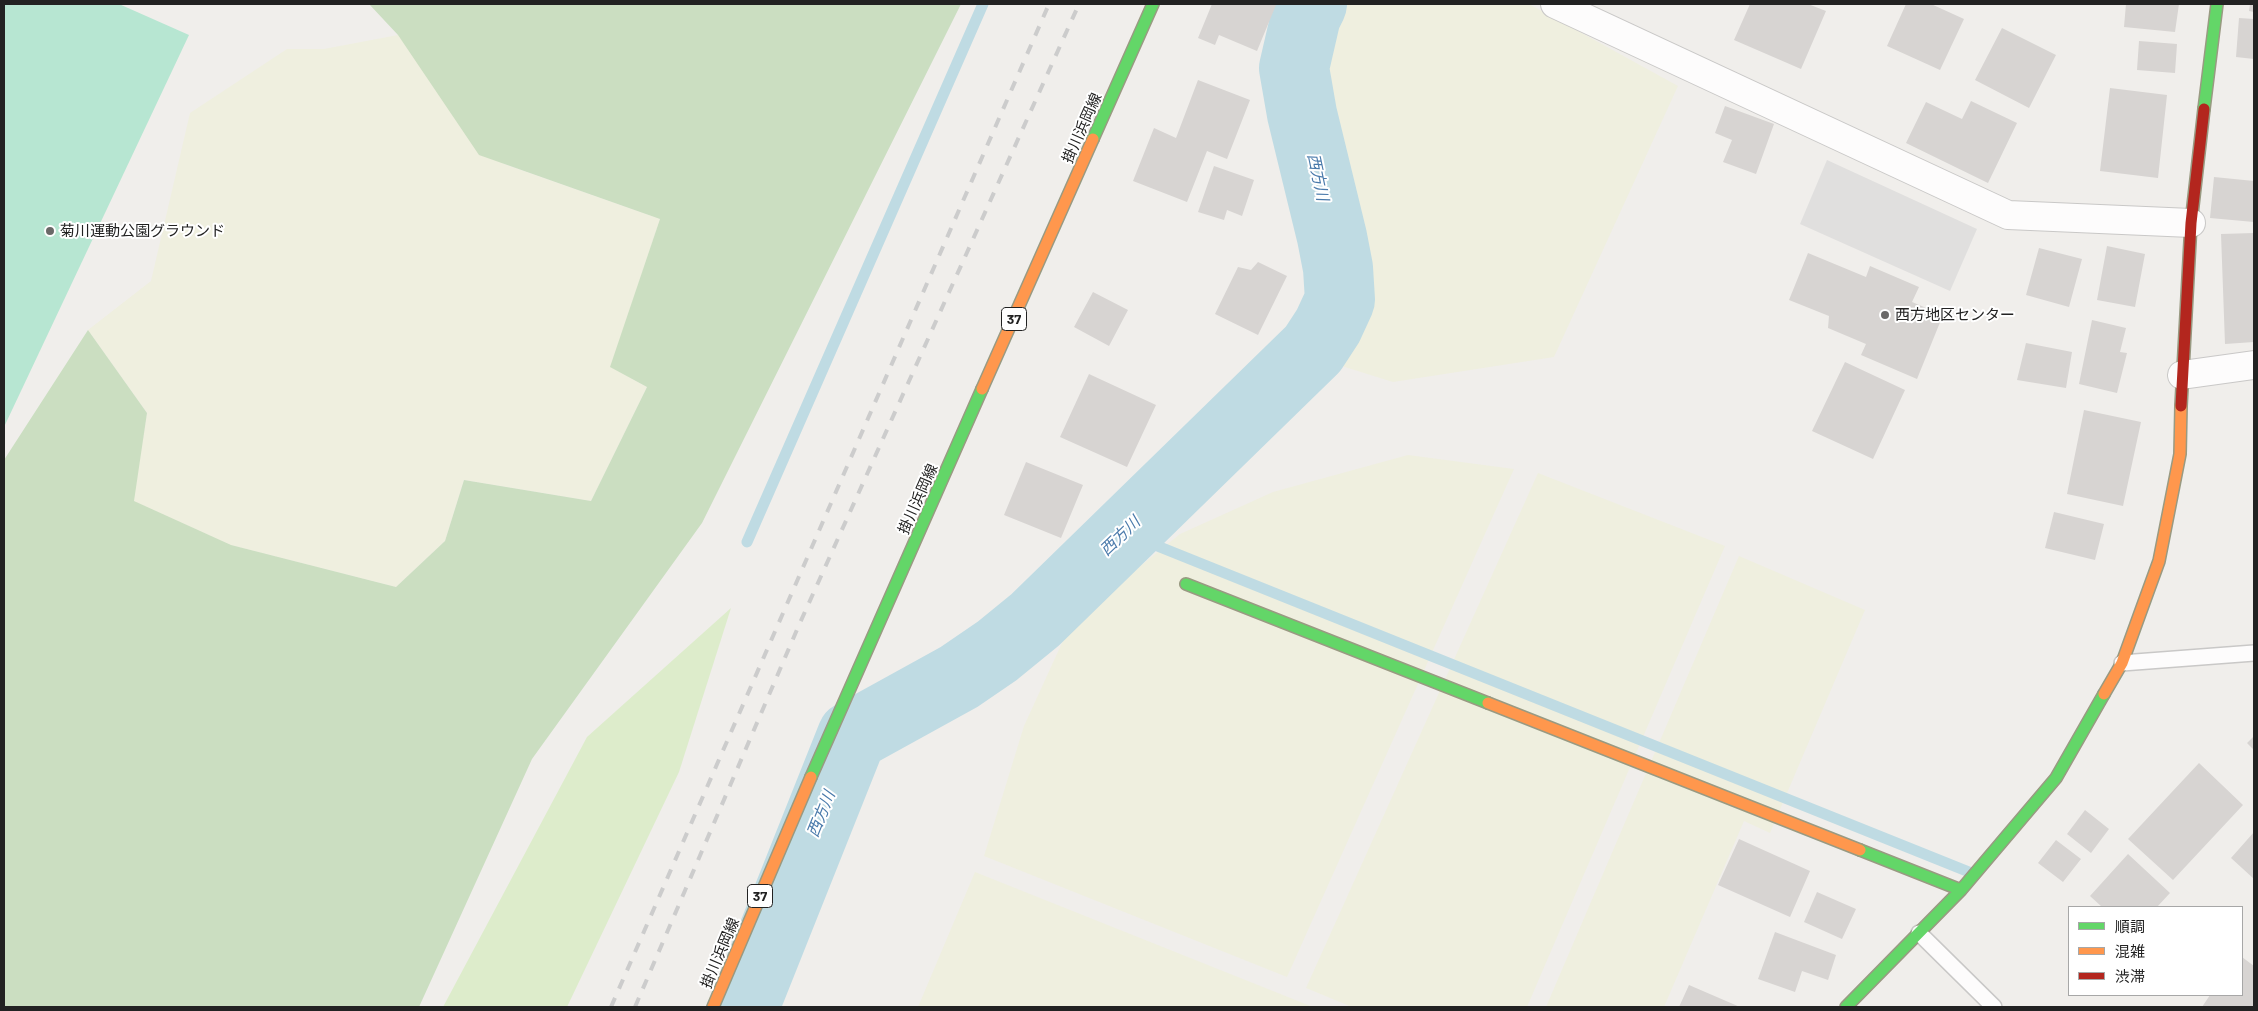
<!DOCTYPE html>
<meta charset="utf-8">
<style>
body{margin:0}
#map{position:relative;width:2258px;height:1011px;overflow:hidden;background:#f0eeeb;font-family:Barlow,"Noto Sans JP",sans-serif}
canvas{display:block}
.frame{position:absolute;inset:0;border:5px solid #222;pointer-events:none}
.legend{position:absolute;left:2068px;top:906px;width:175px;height:90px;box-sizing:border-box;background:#fff;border:1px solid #a7a7a7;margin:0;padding:6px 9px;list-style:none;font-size:15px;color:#222}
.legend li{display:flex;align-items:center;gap:10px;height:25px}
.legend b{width:25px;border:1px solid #a7a7a7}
</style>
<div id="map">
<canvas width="2258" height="1011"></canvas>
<div class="frame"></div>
<ul class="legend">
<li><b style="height:6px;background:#63d668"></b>順調</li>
<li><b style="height:6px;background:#ff974d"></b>混雑</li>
<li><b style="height:6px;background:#b3261e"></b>渋滞</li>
</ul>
</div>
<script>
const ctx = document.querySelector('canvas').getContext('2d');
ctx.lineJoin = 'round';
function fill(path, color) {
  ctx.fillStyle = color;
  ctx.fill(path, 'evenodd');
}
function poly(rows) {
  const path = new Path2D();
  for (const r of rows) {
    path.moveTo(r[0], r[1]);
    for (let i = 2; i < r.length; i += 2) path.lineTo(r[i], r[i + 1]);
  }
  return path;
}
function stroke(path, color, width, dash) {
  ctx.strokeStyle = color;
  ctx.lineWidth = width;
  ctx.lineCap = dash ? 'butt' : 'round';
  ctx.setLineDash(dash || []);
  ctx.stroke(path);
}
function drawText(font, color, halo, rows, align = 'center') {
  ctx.font = font + ' Barlow,"Noto Sans JP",sans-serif';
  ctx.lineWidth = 4;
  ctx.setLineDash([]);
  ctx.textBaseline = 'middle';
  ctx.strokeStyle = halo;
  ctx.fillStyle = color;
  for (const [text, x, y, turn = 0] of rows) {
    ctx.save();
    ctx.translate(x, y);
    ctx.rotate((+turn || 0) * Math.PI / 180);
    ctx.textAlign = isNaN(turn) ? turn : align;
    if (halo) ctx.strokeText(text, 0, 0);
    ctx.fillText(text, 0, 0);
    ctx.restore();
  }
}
fill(poly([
 [1335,4,1529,4,1678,86,1554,357,1393,382,1332,363,1364,289,1350,178,1314,58],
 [398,35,504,164,660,219,611,367,647,387,591,501,464,480,445,541,396,587,230,545,133,501,147,413,88,330,151,281,190,113,287,49,324,49],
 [1408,455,1514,469,1287,977,984,856,1024,726,1072,621,1180,534,1273,492],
 [1538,473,1725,546,1527,1007,1352,1007,1306,988],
 [1739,556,1865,610,1770,833,1744,821,1664,1007,1546,1007],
 [975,872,1313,1007,918,1007]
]), '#efefdf');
fill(poly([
 [731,608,679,772,567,1007,443,1007,587,737]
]), '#ddeccb');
fill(poly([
 [369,4,961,4,702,523,532,759,419,1007,4,1007,4,460,88,330,147,413,134,501,231,545,396,587,445,541,464,480,591,501,647,387,610,367,660,219,479,155,398,35]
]), '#cbdec1');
fill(poly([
 [4,4,119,4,189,35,4,427]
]), '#b7e6d2');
fill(poly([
 [1827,160,1977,229,1950,291,1800,224]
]), '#e0dfde');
stroke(poly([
 [1125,533,1974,874],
 [747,542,983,4]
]), '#bfdbe3', 11);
stroke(poly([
 [744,1007,852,736,959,677,997,651,1035,620,1313,349,1328,326,1340,300,1338,268,1332,237,1302,114,1294,68,1306,16,1312,4]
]), '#bfdbe3', 70);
fill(poly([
 [1212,4,1276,5,1257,51,1219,35,1215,45,1198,38],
 [1750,4,1808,4,1826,11,1801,69,1734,40],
 [1906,4,1931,4,1964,19,1940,70,1887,46],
 [2126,4,2179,4,2175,32,2124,27],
 [2250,4,2254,4,2254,12,2249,11],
 [2239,18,2254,19,2254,59,2236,57],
 [2002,28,2056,55,2029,108,1975,80],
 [2139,41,2177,44,2175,73,2137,70],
 [1198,80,1250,100,1227,159,1207,151,1187,202,1133,181,1154,128,1176,138],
 [2110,88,2167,95,2158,178,2100,171],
 [1971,101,2017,123,1988,183,1906,143,1926,102,1962,119],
 [1725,106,1774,124,1756,174,1723,162,1732,140,1715,133],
 [1214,166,1254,180,1242,216,1227,210,1224,220,1198,212],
 [2214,177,2254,181,2254,222,2210,218],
 [2254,233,2254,342,2225,344,2221,234],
 [2107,246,2145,254,2135,307,2097,300],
 [2039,248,2082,259,2069,307,2026,295],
 [1808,253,1866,277,1870,266,1919,287,1912,302,1943,315,1917,379,1861,355,1866,344,1828,328,1829,316,1789,300],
 [1258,262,1287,276,1258,335,1215,314,1238,267,1251,270],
 [1093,292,1128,310,1109,346,1074,327],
 [2092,320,2126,328,2120,352,2127,353,2117,393,2079,384],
 [2026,343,2072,352,2066,388,2017,380],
 [1845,362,1905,390,1873,459,1812,431],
 [1089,374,1156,405,1127,467,1060,437],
 [2084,410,2141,422,2123,506,2067,494],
 [1026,462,1083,485,1061,538,1004,515],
 [2054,512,2104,524,2095,560,2045,548],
 [2254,736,2254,750,2247,743],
 [2199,763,2243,805,2173,880,2128,839],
 [2085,810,2109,829,2091,853,2067,834],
 [2254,832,2254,879,2231,858],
 [1739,839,1810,871,1790,917,1718,885],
 [2056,840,2081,859,2063,882,2038,863],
 [2128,854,2170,893,2157,907,2102,907,2090,896],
 [1817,892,1856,909,1842,939,1804,922],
 [1775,932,1836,955,1828,980,1802,971,1795,992,1758,979],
 [2242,957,2254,966,2254,1007,2202,1007,2210,995,2242,995],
 [1689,985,1740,1007,1679,1007]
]), '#d7d4d2');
const lane = poly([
 [2122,663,2254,653],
 [1919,933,1994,1007]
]);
const street = poly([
 [1555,4,2008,215,2191,223],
 [2182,375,2254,365]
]);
const fast = poly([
 [2204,109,2217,4],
 [1093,139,1153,4],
 [1186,584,1488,703],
 [811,777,982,389],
 [1860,850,1961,890],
 [1846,1007,1961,890,2056,778,2104,694]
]);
const slow = poly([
 [982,389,1093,139],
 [2104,694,2122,663,2159,561,2180,454,2181,406],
 [1488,703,1860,850],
 [713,1007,811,777]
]);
const jam = poly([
 [2181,406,2191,223,2204,109]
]);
stroke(lane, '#c9c8c7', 18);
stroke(street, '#c9c8c7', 30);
stroke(fast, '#999a82', 14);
stroke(slow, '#999a82', 14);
stroke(jam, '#999a82', 14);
stroke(lane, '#fdfcfc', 15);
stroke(street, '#fdfcfc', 28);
stroke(fast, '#63d668', 11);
stroke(slow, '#ff974d', 11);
stroke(jam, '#b3261e', 11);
stroke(poly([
 [611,1007,1049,4],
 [635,1007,799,625,1079,4]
]), '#ccc', 4, [10, 10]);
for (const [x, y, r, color] of [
 [50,231,5,"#6a6968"],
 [1885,315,5,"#6a6968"]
]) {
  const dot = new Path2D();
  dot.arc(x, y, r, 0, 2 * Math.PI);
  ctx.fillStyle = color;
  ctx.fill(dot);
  stroke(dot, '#fff', 2);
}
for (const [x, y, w] of [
 [1014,319,25],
 [760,896,25]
]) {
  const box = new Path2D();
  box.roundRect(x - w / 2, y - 11.5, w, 23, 4);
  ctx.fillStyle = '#fff';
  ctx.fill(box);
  stroke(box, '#222', 1);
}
drawText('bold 14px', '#222', null, [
 ["37",1014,319],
 ["37",760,896]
]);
drawText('15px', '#222', '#fff', [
 ["掛川浜岡線",1082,128,-66],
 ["掛川浜岡線",918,499,-66],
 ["掛川浜岡線",720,953,-67]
]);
drawText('15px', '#222', '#fff', [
 ["菊川運動公園グラウンド",60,231],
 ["西方地区センター",1895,315]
], 'left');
drawText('italic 16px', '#4a7aab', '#fff', [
 ["西方川",1318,177,78],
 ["西方川",1120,536,-44],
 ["西方川",821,814,-68]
]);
</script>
